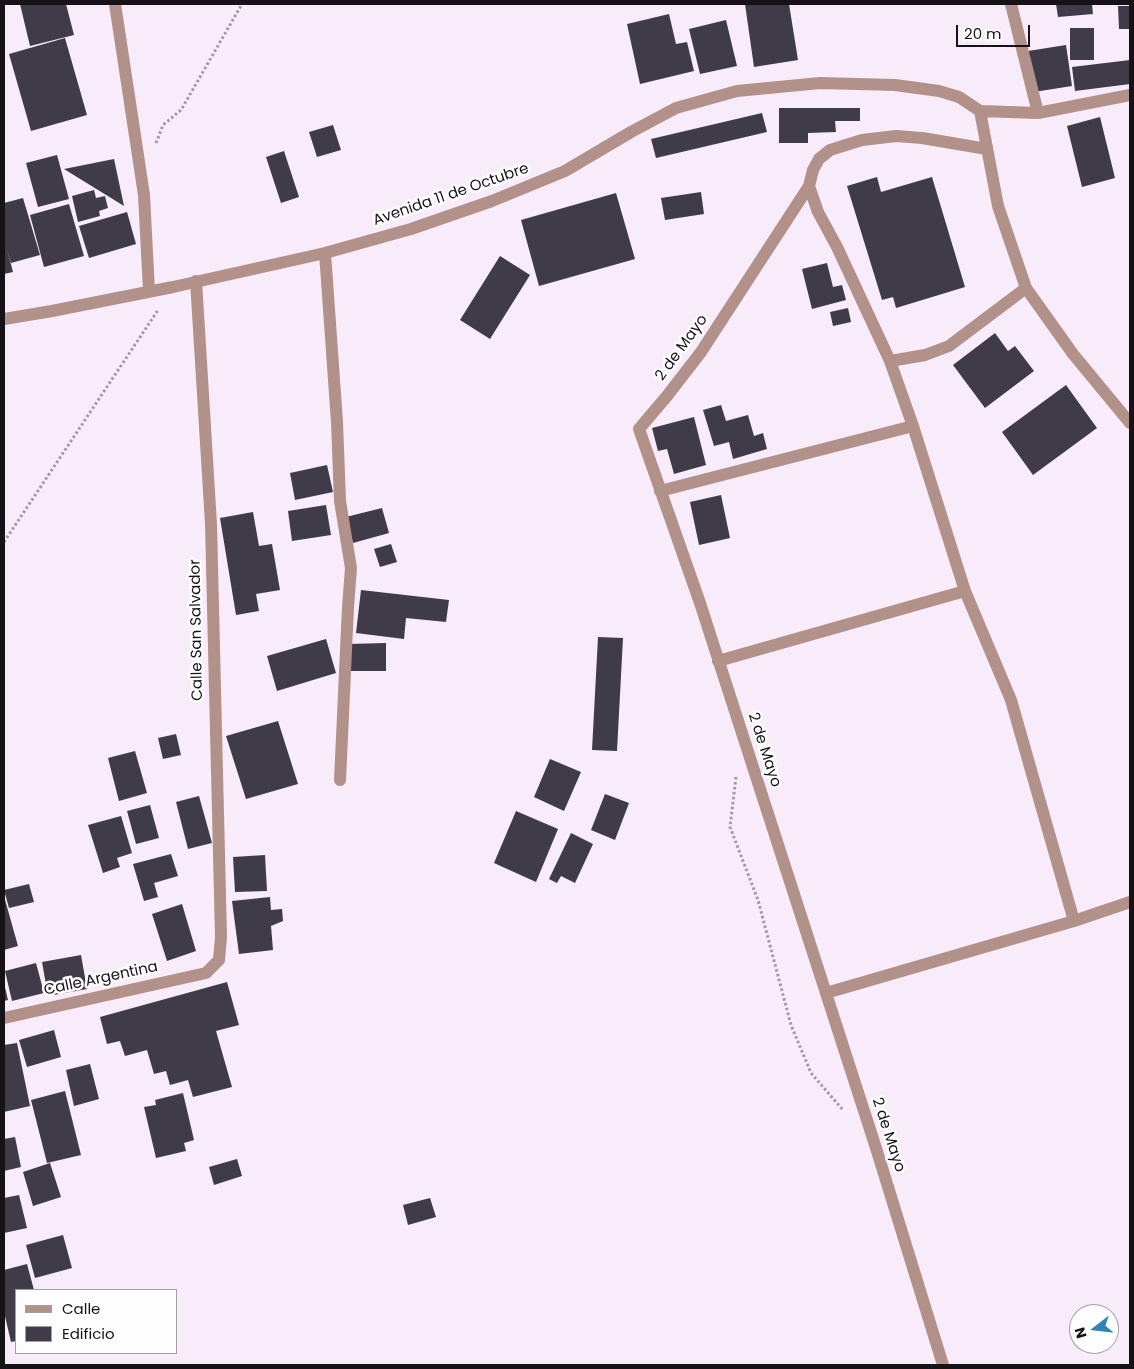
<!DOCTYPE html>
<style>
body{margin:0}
#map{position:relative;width:1134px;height:1369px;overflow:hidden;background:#f8ebfa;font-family:Poppins,sans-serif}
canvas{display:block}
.frame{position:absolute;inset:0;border:5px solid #161217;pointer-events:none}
.legend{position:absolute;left:15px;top:1289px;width:162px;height:65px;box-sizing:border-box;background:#fdfdfd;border:1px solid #a19fa1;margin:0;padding:6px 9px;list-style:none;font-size:15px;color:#161217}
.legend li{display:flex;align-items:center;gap:10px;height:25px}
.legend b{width:25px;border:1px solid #a19fa1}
.north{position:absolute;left:1069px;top:1304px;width:50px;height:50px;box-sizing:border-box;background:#fdfdfd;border:1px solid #a19fa1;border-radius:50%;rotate:254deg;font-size:14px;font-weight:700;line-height:20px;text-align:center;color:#161217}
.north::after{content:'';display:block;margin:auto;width:18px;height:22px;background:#2e84b3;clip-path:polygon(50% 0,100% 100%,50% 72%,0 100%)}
.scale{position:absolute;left:956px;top:25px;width:74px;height:22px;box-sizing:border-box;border:2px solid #161217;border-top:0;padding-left:6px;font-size:15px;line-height:18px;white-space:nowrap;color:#161217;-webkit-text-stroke:4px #fdfdfd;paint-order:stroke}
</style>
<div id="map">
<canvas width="1134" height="1369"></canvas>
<div class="frame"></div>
<ul class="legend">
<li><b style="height:6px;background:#b3918b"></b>Calle</li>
<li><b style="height:14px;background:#3f3b48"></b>Edificio</li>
</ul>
<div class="north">N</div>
<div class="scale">20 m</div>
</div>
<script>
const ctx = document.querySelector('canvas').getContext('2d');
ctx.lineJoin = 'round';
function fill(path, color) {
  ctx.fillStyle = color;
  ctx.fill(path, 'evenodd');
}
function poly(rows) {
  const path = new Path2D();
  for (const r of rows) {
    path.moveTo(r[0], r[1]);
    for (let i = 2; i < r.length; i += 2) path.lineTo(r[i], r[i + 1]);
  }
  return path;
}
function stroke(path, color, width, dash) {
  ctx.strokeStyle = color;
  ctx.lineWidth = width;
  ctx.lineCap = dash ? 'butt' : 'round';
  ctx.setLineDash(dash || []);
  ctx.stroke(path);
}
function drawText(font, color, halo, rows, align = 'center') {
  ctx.font = font + ' Poppins,sans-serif';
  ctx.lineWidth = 5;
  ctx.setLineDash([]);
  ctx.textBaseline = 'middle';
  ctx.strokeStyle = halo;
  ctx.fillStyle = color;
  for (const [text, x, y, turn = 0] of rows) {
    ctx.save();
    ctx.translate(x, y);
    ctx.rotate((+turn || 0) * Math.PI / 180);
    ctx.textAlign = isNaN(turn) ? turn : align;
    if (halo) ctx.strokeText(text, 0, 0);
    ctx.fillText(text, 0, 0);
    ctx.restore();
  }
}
fill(poly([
 [20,4,66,4,74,35,30,46],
 [745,4,789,4,798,60,754,67],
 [1056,4,1092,4,1093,14,1058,17],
 [1118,6,1130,6,1130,29,1119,29],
 [669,14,676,44,687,42,694,71,640,84,627,24],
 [726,20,737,66,700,74,689,29],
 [1070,28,1094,28,1094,60,1070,60],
 [65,38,87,115,31,131,9,54],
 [1066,45,1072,86,1034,92,1028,51],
 [1130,60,1130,84,1075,91,1072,67],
 [779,108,860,108,860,121,835,121,836,132,808,133,808,143,779,143],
 [762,113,767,132,656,158,651,139],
 [1100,117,1115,178,1082,187,1067,126],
 [333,125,341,150,317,157,309,132],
 [284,151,299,197,281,203,266,157],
 [57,155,69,199,38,207,26,163],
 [114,159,124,206,64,169],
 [877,177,881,192,932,177,965,287,896,308,893,297,882,300,847,186],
 [94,190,96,198,105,196,108,208,99,211,100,216,78,222,72,196],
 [701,192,704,214,665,220,661,198],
 [616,193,635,259,539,286,521,220],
 [23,198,40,255,11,263,7,249,13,272,4,274,4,203],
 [69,204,84,256,44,267,30,215],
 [127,212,136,244,89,258,79,226],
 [500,256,530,275,490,339,460,320],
 [827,263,833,287,842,285,846,300,812,309,802,269],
 [848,308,851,322,833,326,830,312],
 [995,333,1008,351,1015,346,1034,371,985,408,953,365],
 [1066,385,1097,428,1033,475,1002,432],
 [721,405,726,421,748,415,754,436,763,433,767,449,733,459,729,442,714,446,703,410],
 [694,417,706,465,674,474,667,449,658,451,652,428],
 [327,465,333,492,295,500,290,473],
 [721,495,730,538,699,545,690,502],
 [326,505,331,535,292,541,288,511],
 [382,508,389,533,353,543,346,517],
 [253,512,259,546,272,544,280,590,256,594,259,611,236,615,220,518],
 [391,544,397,562,380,567,374,549],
 [361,590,449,600,446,622,406,618,404,639,356,633],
 [598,637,623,638,617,751,592,750],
 [326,639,336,673,277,691,267,656],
 [386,643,386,671,350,671,349,644],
 [278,721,298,784,246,799,226,736],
 [176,734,181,755,163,759,158,738],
 [135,751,147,793,119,801,108,758],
 [550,759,581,772,564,811,534,797],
 [605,794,629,803,615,840,591,830],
 [199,796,212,843,188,849,176,802],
 [150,805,159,838,136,844,127,811],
 [516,811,558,829,536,882,494,863],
 [121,816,132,853,117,858,120,867,103,873,88,825],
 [571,833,593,844,575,883,561,876,557,883,549,879],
 [171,854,178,876,154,883,158,897,144,901,133,864],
 [265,855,267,891,235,892,233,857],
 [29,884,34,902,9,908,4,890],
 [4,896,18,946,4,950],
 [270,897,271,910,282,909,283,921,271,926,273,950,239,954,232,901],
 [182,904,196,951,167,961,152,914],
 [81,955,87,989,48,996,42,962],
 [36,963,44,993,12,1001,5,971],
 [227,982,239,1025,216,1031,232,1087,193,1097,188,1080,170,1085,166,1071,154,1074,147,1050,125,1056,120,1041,107,1044,100,1017],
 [4,983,8,1000,4,1001],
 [54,1030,61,1057,27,1067,19,1040],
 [17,1043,30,1106,4,1112,4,1045],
 [90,1064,99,1099,74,1106,66,1070],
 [65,1091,81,1155,47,1163,31,1100],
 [183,1093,194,1140,184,1143,186,1151,156,1158,144,1107,156,1105,155,1100],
 [15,1137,21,1167,4,1171,4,1139],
 [237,1159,242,1176,214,1185,209,1167],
 [50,1163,61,1197,33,1206,23,1172],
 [19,1195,27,1228,4,1233,4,1198],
 [430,1198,436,1217,408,1225,403,1205],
 [63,1235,72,1268,35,1278,26,1245],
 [27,1264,34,1290,16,1290,16,1341,11,1342,4,1312,4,1270]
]), '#3f3b48');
stroke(poly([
 [156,143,163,125,181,110,242,4],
 [4,542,158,310],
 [736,777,730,827,758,900,791,1025,811,1073,843,1110]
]), '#a399a4', 3, [2.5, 2.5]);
stroke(poly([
 [115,4,144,195,149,291],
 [1011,4,1038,113],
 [980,111,998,206,1026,288,1073,354,1130,423],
 [980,111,1038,113,1130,95],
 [809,186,701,352,667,396,639,429,700,603,876,1148,943,1365],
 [325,253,337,422,340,501,351,568,348,607,340,780],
 [4,319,52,311,173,287,325,253,411,229,492,201,565,171,631,132,676,108,737,91,820,83,895,85,939,91,959,97,980,111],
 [890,361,925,355,949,346,1026,288],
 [660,491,913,426],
 [965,591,1011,700,1074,921],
 [718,661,965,591,913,426,890,361,837,247,818,212,809,186,813,170,819,159,830,150,862,140,896,136,922,138,987,149],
 [826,993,1074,921,1130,902],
 [4,1018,206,973,219,960,221,937,211,524,196,281]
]), '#b3918b', 12);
drawText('15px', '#161217', '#fdfdfd', [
 ["Avenida 11 de Octubre",451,195,-19],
 ["2 de Mayo",682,348,-54],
 ["Calle San Salvador",197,630,-91],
 ["2 de Mayo",764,750,72],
 ["Calle Argentina",101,979,-12],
 ["2 de Mayo",888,1135,72]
]);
</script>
